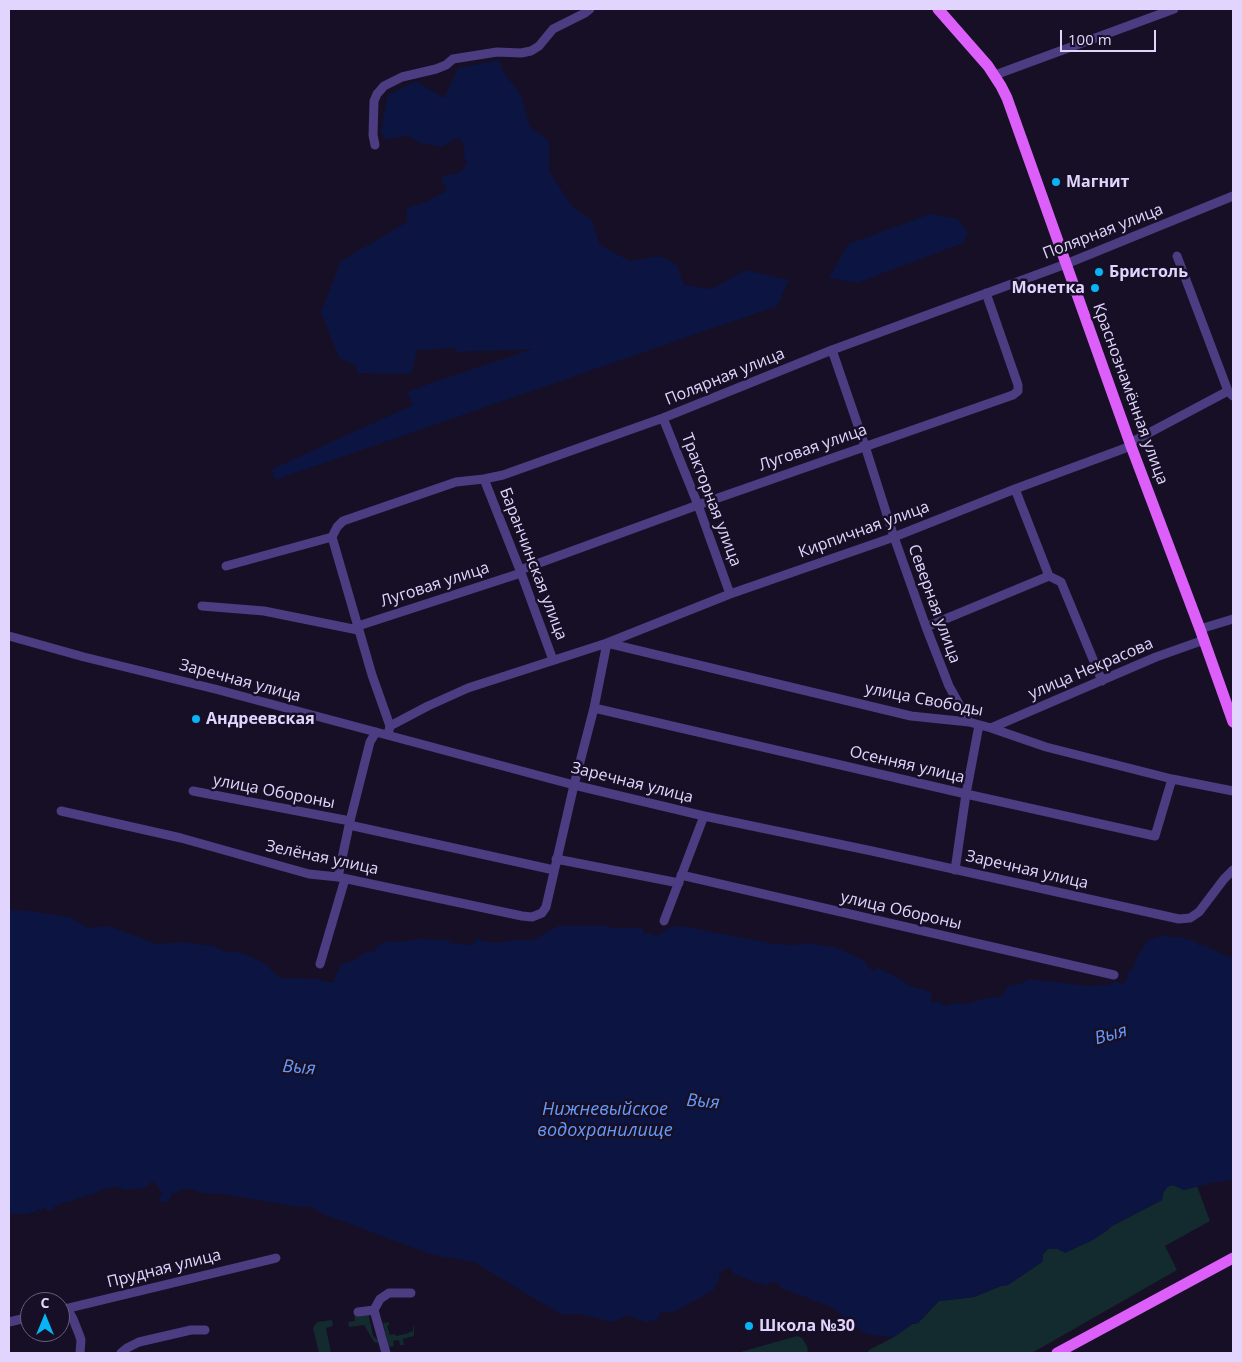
<!DOCTYPE html>
<meta charset="utf-8">
<style>
body{margin:0}
#map{position:relative;width:1242px;height:1362px;overflow:hidden;background:#170f25;font-family:"Open Sans",sans-serif}
canvas{display:block}
.frame{position:absolute;inset:0;border:10px solid #e1d5fe;pointer-events:none}
.north{position:absolute;left:20px;top:1292px;width:50px;height:50px;box-sizing:border-box;background:#170f25;border:1px solid #685e7c;border-radius:50%;rotate:0deg;font-size:14px;font-weight:700;line-height:20px;text-align:center;color:#e1d5fe}
.north::after{content:'';display:block;margin:auto;width:18px;height:22px;background:#08b3f6;clip-path:polygon(50% 0,100% 100%,50% 72%,0 100%)}
.scale{position:absolute;left:1060px;top:30px;width:96px;height:22px;box-sizing:border-box;border:2px solid #e1d5fe;border-top:0;padding-left:6px;font-size:15px;line-height:18px;white-space:nowrap;color:#e1d5fe;-webkit-text-stroke:4px #170f25;paint-order:stroke}
</style>
<div id="map">
<canvas width="1242" height="1362"></canvas>
<div class="frame"></div>
<div class="north">С</div>
<div class="scale">100 m</div>
</div>
<script>
const ctx = document.querySelector('canvas').getContext('2d');
ctx.lineJoin = 'round';
function fill(path, color) {
  ctx.fillStyle = color;
  ctx.fill(path, 'evenodd');
}
function poly(rows) {
  const path = new Path2D();
  for (const r of rows) {
    path.moveTo(r[0], r[1]);
    for (let i = 2; i < r.length; i += 2) path.lineTo(r[i], r[i + 1]);
  }
  return path;
}
function stroke(path, color, width, dash) {
  ctx.strokeStyle = color;
  ctx.lineWidth = width;
  ctx.lineCap = dash ? 'butt' : 'round';
  ctx.setLineDash(dash || []);
  ctx.stroke(path);
}
function drawText(font, color, halo, rows, align = 'center') {
  ctx.font = font + ' "Open Sans",sans-serif';
  ctx.lineWidth = 5;
  ctx.setLineDash([]);
  ctx.textBaseline = 'middle';
  ctx.strokeStyle = halo;
  ctx.fillStyle = color;
  for (const [text, x, y, turn = 0] of rows) {
    ctx.save();
    ctx.translate(x, y);
    ctx.rotate((+turn || 0) * Math.PI / 180);
    ctx.textAlign = isNaN(turn) ? turn : align;
    if (halo) ctx.strokeText(text, 0, 0);
    ctx.fillText(text, 0, 0);
    ctx.restore();
  }
}
fill(poly([
 [1173,1185,1184,1190,1197,1186,1210,1221,1165,1246,1177,1270,1032,1353,867,1353,869,1350,894,1337,912,1324,918,1323,939,1301,974,1297,1001,1286,1008,1285,1042,1262,1043,1254,1048,1249,1057,1249,1105,1232,1112,1226,1162,1200,1163,1193,1167,1187],
 [368,1312,373,1336,379,1341,378,1343,374,1342,364,1325,349,1327,348,1322,355,1321,354,1314],
 [332,1320,333,1326,326,1328,331,1353,319,1353,313,1328,317,1322],
 [389,1322,389,1325,387,1326,390,1335,395,1334,396,1336,409,1333,409,1332,413,1331,413,1327,414,1326,414,1336,403,1339,404,1345,400,1345,399,1340,393,1341,394,1346,389,1347,383,1323],
 [797,1336,802,1338,807,1346,808,1353,737,1353]
]), '#132a2e');
fill(poly([
 [499,60,503,72,521,95,530,127,549,141,549,171,572,206,592,221,600,245,630,261,660,256,676,264,684,285,712,289,745,270,789,280,777,306,275,480,272,469,413,405,407,392,434,382,533,349,455,352,457,348,417,350,411,374,357,373,356,366,339,358,321,312,341,261,407,222,407,208,428,201,446,191,441,176,459,173,467,163,463,153,464,145,459,137,441,147,419,143,407,135,386,140,381,133,388,95,416,81,444,98,458,68],
 [930,214,958,219,968,232,963,243,857,283,829,278,848,244],
 [9,910,28,911,70,917,88,928,109,926,156,944,180,942,214,946,223,951,239,952,263,962,280,978,318,979,333,983,340,965,357,959,364,953,375,951,377,946,386,941,398,942,419,939,449,940,449,943,472,945,478,937,481,941,496,943,517,940,533,940,558,926,609,926,612,928,642,928,643,931,645,934,650,933,657,936,670,927,681,926,775,944,792,945,805,943,834,947,851,954,866,962,866,965,873,971,879,968,904,981,908,985,931,992,931,1003,939,1001,944,1006,954,1003,966,1004,988,998,1003,996,1007,987,1022,983,1029,979,1088,986,1108,985,1116,981,1121,984,1125,982,1128,977,1126,974,1132,970,1136,959,1147,941,1164,935,1177,938,1181,937,1187,940,1195,941,1199,946,1204,945,1231,958,1233,961,1233,1180,1216,1182,1184,1190,1173,1185,1167,1187,1163,1193,1162,1200,1112,1226,1105,1232,1093,1240,1065,1253,1057,1249,1048,1249,1043,1254,1042,1262,1008,1285,1000,1286,974,1297,939,1301,918,1323,912,1324,894,1337,870,1335,863,1332,831,1307,781,1288,779,1283,770,1282,768,1286,751,1281,734,1274,729,1267,719,1273,719,1279,714,1290,673,1312,661,1312,658,1319,647,1322,637,1319,628,1315,612,1322,582,1314,560,1314,474,1262,433,1255,320,1213,315,1208,308,1206,299,1207,222,1194,203,1193,193,1189,184,1189,171,1195,168,1202,158,1201,162,1193,155,1183,150,1182,149,1185,144,1188,125,1190,118,1187,100,1190,99,1192,60,1204,54,1206,52,1210,48,1211,44,1207,41,1210,38,1209,36,1213,32,1212,26,1214,9,1214]
]), '#0c1541');
stroke(poly([
 [995,75,1174,9],
 [375,145,373,135,374,101,377,94,384,86,402,77,436,69,446,65,453,59,497,52,521,53,531,51,539,46,553,29,585,13,590,9],
 [1177,256,1228,391,1233,396],
 [832,350,865,446,894,537,926,627,949,686,969,722],
 [663,418,698,505,730,594],
 [1130,443,1228,391],
 [484,479,520,570,553,660],
 [1015,489,1049,576,1061,582,1102,681],
 [332,537,372,675,390,726],
 [226,566,332,537,337,527,343,521,456,482,484,479,503,475,663,418,832,350,1066,264,1233,196],
 [520,570,698,505,1013,395,1018,391,1018,385,986,293],
 [202,606,264,611,358,630],
 [358,626,521,573],
 [926,627,1049,576],
 [1200,629,1233,619],
 [9,636,84,657,215,689,574,785,704,816,872,851,1179,919,1190,918,1199,912,1224,879,1233,870],
 [594,708,966,794,1155,836,1172,779],
 [991,728,1156,657,1204,640],
 [388,735,390,726,428,706,468,688,607,643,730,594,894,537,1015,489,1131,446],
 [193,791,350,821],
 [61,811,181,838,309,874,338,877,522,916,532,917,542,913,546,907,574,785,594,708,607,643,911,716,969,722,991,728,1046,747,1172,779,1233,791],
 [349,825,554,870],
 [556,859,679,883],
 [955,870,966,794,979,725],
 [681,875,1114,975],
 [338,877,350,821,370,742,376,732],
 [664,921,704,816],
 [320,964,345,879],
 [67,1308,73,1319,79,1334,81,1340,80,1353],
 [60,1310,276,1258],
 [374,1310,386,1353],
 [358,1312,374,1310,380,1299,389,1293,411,1293],
 [9,1322,30,1317],
 [121,1353,127,1348,139,1342,191,1330,205,1330]
]), '#4c3c82', 9);
stroke(poly([
 [938,9,988,66,1001,86,1007,98,1131,446,1200,629,1233,722],
 [1057,1353,1233,1258]
]), '#dc5ffa', 11);
for (const [x, y, r, color] of [
 [1056,182,5,"#08b3f6"],
 [1099,272,5,"#08b3f6"],
 [1095,288,5,"#08b3f6"],
 [196,719,5,"#08b3f6"],
 [749,1326,5,"#08b3f6"]
]) {
  const dot = new Path2D();
  dot.arc(x, y, r, 0, 2 * Math.PI);
  ctx.fillStyle = color;
  ctx.fill(dot);
  stroke(dot, '#170f25', 2);
}
drawText('bold 16px', '#e1d5fe', '#170f25', [
 ["Магнит",1066,182],
 ["Бристоль",1109,272],
 ["Монетка",1085,288,"right"],
 ["Андреевская",206,719],
 ["Школа №30",759,1326]
], 'left');
drawText('16px', '#e1d5fe', '#170f25', [
 ["Полярная улица",1103,232,-21],
 ["Полярная улица",725,377,-22],
 ["Краснознамённая улица",1130,394,70],
 ["Луговая улица",813,448,-19],
 ["Тракторная улица",711,500,69],
 ["Кирпичная улица",864,530,-20],
 ["Баранчинская улица",533,564,69],
 ["Луговая улица",435,585,-18],
 ["Северная улица",934,604,70],
 ["улица Некрасова",1091,669,-23],
 ["Заречная улица",240,681,15],
 ["улица Свободы",924,700,11],
 ["Осенняя улица",907,765,13],
 ["Заречная улица",632,783,14],
 ["улица Обороны",274,792,11],
 ["Зелёная улица",322,858,12],
 ["Заречная улица",1027,870,13],
 ["улица Обороны",901,911,13],
 ["Прудная улица",164,1269,-14]
]);
drawText('italic 18px', '#669afa', '#170f25', [
 ["Выя",1111,1035,-16],
 ["Выя",299,1068,5],
 ["Выя",703,1102,5],
 ["Нижневыйское",605,1110],
 ["водохранилище",605,1131]
]);
</script>
